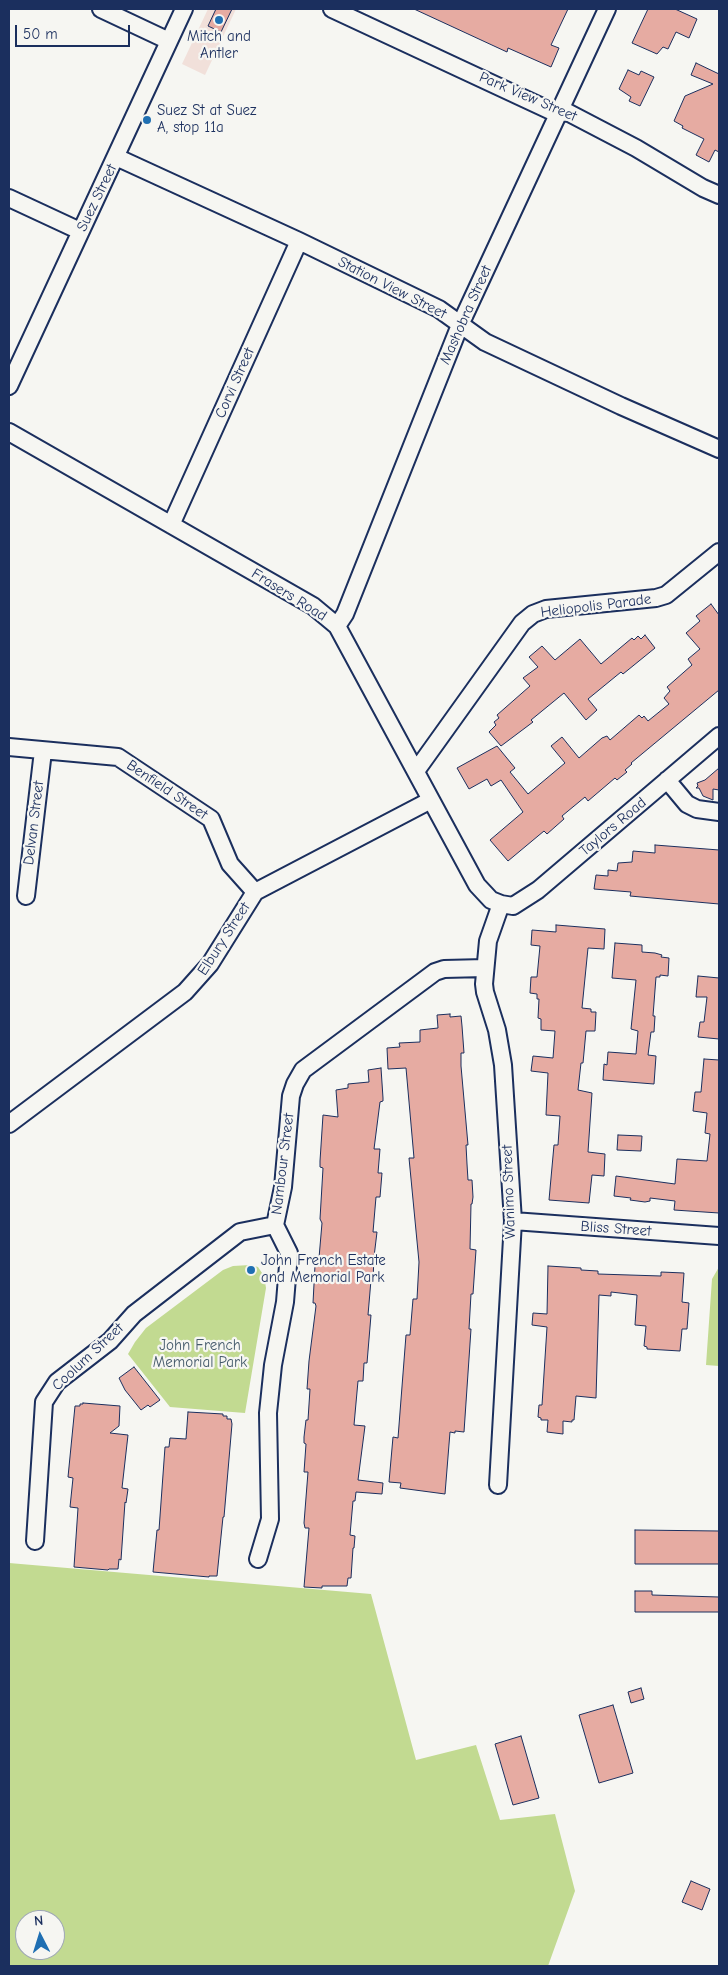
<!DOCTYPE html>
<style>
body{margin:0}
#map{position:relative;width:728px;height:1975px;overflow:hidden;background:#f6f6f2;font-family:"Comic Neue",sans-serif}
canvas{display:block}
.frame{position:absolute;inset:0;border:10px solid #1b2f5e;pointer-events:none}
.north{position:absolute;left:15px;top:1910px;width:50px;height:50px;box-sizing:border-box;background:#f6f6f2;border:1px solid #9ea6b7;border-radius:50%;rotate:355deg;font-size:14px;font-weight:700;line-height:20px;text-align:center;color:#1b2f5e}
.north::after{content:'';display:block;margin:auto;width:18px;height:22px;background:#1f6fb2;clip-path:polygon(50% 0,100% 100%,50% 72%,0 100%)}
.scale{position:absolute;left:15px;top:25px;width:115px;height:22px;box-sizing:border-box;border:2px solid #1b2f5e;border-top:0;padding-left:6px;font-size:15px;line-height:18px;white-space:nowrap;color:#1b2f5e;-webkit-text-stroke:4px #f6f6f2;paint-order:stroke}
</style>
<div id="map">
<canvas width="728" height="1975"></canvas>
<div class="frame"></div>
<div class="north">N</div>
<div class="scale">50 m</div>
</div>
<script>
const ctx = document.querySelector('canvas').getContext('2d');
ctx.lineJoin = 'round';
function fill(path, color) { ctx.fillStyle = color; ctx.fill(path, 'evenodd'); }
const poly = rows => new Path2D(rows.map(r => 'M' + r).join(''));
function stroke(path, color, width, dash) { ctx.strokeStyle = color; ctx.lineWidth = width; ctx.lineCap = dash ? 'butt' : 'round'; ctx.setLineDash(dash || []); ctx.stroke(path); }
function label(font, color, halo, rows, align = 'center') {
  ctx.font = font + ' "Comic Neue",sans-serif'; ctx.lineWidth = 4.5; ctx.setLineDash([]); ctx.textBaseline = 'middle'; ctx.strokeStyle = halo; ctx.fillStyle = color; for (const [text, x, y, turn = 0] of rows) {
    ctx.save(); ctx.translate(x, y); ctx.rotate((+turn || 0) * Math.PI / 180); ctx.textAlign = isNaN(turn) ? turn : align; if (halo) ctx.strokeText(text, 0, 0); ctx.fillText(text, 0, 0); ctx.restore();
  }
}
fill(poly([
 [208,9,236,9,205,75,182,64]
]), '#f1e0da');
fill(poly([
 [250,1265,258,1267,264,1276,266,1288,245,1413,170,1407,128,1354,135,1342,146,1328,223,1270,233,1266],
 [719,1267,719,1366,706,1365,712,1279],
 [9,1563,371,1594,416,1760,476,1745,500,1820,555,1814,575,1891,548,1966,9,1966],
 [25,1920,55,1920,55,1950,25,1950]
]), '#c2da91');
const building = poly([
 [216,9,232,9,221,32,208,26,216,9],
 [414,9,568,9,551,45,559,48,551,67,508,48,507,52,414,9],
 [648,9,675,9,697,19,689,38,676,32,668,49,663,47,657,54,632,43,648,9],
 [696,63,719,74,719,152,715,150,709,162,696,155,704,139,682,128,683,126,674,121,685,96,713,84,691,75,696,63],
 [628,70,639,75,641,71,654,77,640,106,629,101,631,97,619,89,628,70],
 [711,604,719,615,719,690,631,763,632,764,625,770,627,772,617,780,615,778,588,801,585,797,562,816,564,819,547,834,544,831,508,861,490,840,523,812,501,780,491,786,487,779,469,789,457,768,497,746,515,768,510,772,528,794,565,763,551,746,562,737,579,758,602,738,607,736,610,740,639,715,642,718,644,716,648,721,669,704,664,698,670,691,667,687,692,665,688,659,700,649,686,633,700,621,696,616,711,604],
 [645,635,655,648,623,674,621,672,588,699,597,710,586,720,564,693,531,720,533,722,501,746,489,732,496,725,494,722,499,718,497,715,530,686,523,678,538,667,529,657,542,646,555,660,580,639,601,664,632,638,634,640,638,636,641,639,645,635],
 [719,768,719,790,713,789,713,800,703,796,699,788,696,788,698,786,697,783,705,780,719,768],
 [655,845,719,850,719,904,630,896,631,892,594,889,596,875,608,876,608,870,617,871,618,863,632,862,633,851,655,853,655,845],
 [556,925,605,929,604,949,588,948,582,1008,591,1009,591,1012,596,1012,595,1031,586,1031,583,1063,581,1063,578,1090,592,1093,588,1152,605,1154,604,1176,592,1175,589,1203,549,1200,554,1145,558,1145,560,1116,546,1115,548,1073,531,1071,533,1056,553,1058,555,1031,541,1030,541,1019,538,1018,539,999,537,999,537,994,530,993,531,977,537,977,540,946,531,945,532,930,556,932,556,925],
 [615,943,642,945,642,952,655,953,662,955,661,957,669,958,668,976,660,975,660,977,656,977,653,1016,655,1016,654,1032,651,1032,648,1055,656,1056,654,1084,603,1080,604,1064,607,1065,608,1052,636,1054,638,1031,631,1029,636,980,612,978,615,943],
 [698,976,719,978,719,1039,698,1037,700,1022,704,1022,707,997,696,997,698,976],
 [450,1014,450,1017,461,1016,462,1026,464,1053,461,1053,461,1066,468,1145,466,1145,467,1164,468,1180,472,1180,473,1197,472,1204,471,1204,470,1249,476,1250,473,1294,471,1294,469,1329,471,1329,464,1432,455,1431,455,1433,450,1432,445,1494,400,1488,401,1483,389,1482,393,1437,398,1438,406,1335,410,1335,413,1299,417,1299,419,1262,409,1158,414,1158,406,1068,388,1069,387,1048,400,1047,399,1043,420,1042,420,1030,438,1028,437,1015,450,1014],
 [704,1059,719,1060,719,1213,674,1210,675,1201,650,1198,650,1201,645,1202,630,1200,631,1198,614,1196,616,1176,675,1184,677,1159,707,1161,710,1134,705,1133,707,1113,693,1111,695,1092,701,1092,704,1059],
 [381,1068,383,1098,383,1101,380,1102,374,1149,380,1149,378,1173,382,1173,380,1197,376,1197,373,1232,377,1232,374,1257,373,1280,371,1280,368,1315,371,1315,367,1363,364,1363,363,1381,358,1381,354,1425,365,1426,358,1480,383,1483,382,1494,356,1492,355,1501,353,1501,350,1535,355,1536,354,1548,353,1548,351,1578,348,1578,347,1586,322,1586,322,1588,304,1587,309,1528,305,1528,304,1523,308,1472,304,1472,306,1444,304,1443,304,1437,306,1420,308,1420,310,1389,307,1389,309,1361,316,1306,315,1303,313,1303,315,1265,316,1258,319,1258,322,1223,320,1219,323,1168,320,1167,320,1161,323,1115,338,1117,336,1090,348,1088,348,1084,369,1082,368,1070,381,1068],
 [618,1135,642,1136,641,1151,617,1150,618,1135],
 [548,1266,581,1268,581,1270,598,1271,598,1274,661,1276,661,1272,684,1273,682,1302,689,1303,687,1329,682,1329,680,1351,647,1349,647,1347,644,1346,646,1326,635,1325,637,1295,611,1292,611,1296,599,1295,596,1398,576,1396,574,1420,572,1420,572,1422,563,1421,563,1434,547,1432,548,1420,541,1420,541,1418,538,1417,539,1405,542,1405,547,1327,532,1325,533,1313,547,1314,548,1266],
 [134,1367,160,1400,150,1407,148,1405,141,1410,125,1390,119,1378,134,1367],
 [83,1403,120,1406,119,1426,110,1433,128,1435,122,1488,128,1489,126,1503,125,1502,121,1560,119,1559,118,1569,109,1569,108,1570,74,1567,78,1508,70,1507,73,1478,68,1477,75,1406,80,1406,80,1404,83,1404,83,1403],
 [188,1412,223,1414,223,1416,227,1416,227,1419,231,1419,232,1424,224,1517,223,1517,217,1576,209,1576,209,1577,153,1572,157,1530,159,1530,165,1447,169,1447,170,1438,186,1439,188,1412],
 [635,1530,719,1531,719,1564,635,1564,635,1530],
 [635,1591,652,1591,652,1595,719,1597,719,1612,635,1612,635,1591],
 [641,1688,644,1699,631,1703,628,1692,641,1688],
 [613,1705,633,1773,599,1783,579,1715,613,1705],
 [521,1736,539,1798,513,1805,495,1744,521,1736],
 [691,1881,710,1889,702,1910,682,1902,691,1881]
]);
fill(building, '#e6aba2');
stroke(building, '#1b2f5e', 1);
const minor = poly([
 [101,9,169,41],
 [332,9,551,111,569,113,636,148,703,188,719,195],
 [116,157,299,241,439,309,485,342,621,406,719,449],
 [9,198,80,231],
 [9,386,184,9],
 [9,432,313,606,337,626,477,885,491,900,501,904,513,906,538,890,719,736],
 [171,525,299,241],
 [337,626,345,614,460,325,607,9],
 [9,747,118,757,211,819,230,864,255,892],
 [416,771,522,623,533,614,546,609,656,598,666,595,719,552],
 [667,780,687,804,697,809,719,812],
 [26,896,43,751],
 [9,1124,185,992,210,964,255,892,431,800],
 [513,1221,719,1236],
 [498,1485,513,1221,503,1065,497,1030,485,992,484,984,488,941,501,904],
 [35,1541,44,1402,57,1382,110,1341,134,1314,240,1232,275,1225],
 [258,1559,270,1519,268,1413,273,1365,285,1302,289,1253,275,1225,283,1187,291,1096,295,1084,303,1070,435,972,444,969,485,968]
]);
stroke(minor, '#1b2f5e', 20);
stroke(minor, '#f6f6f2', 16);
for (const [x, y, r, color] of [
 [219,20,5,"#1f6fb2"],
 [147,120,5,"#1f6fb2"],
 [251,1270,5,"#1f6fb2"]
]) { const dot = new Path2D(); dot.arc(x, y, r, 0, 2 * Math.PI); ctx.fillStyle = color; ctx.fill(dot); stroke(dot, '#f6f6f2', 2); }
label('15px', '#1b2f5e', '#f6f6f2', [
 ["Mitch and",219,37,"center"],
 ["Antler",219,54,"center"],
 ["Suez St at Suez",157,111],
 ["A, stop 11a",157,128],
 ["John French Estate",261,1261],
 ["and Memorial Park",261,1278]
], 'left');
label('15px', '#1b2f5e', '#f6f6f2', [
 ["Park View Street",528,97,23],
 ["Suez Street",97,198,-64],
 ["Station View Street",392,288,27],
 ["Mashobra Street",466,315,-66],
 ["Corvi Street",235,383,-66],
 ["Frasers Road",289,595,32],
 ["Heliopolis Parade",596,606,-7],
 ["Benfield Street",167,790,34],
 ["Delvan Street",34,823,-83],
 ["Taylors Road",613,827,-40],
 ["Elbury Street",224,939,-57],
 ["Nambour Street",283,1164,-83],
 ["Wanimo Street",509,1192,-92],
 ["Bliss Street",616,1229,4],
 ["Coolum Street",88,1357,-43]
]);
label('15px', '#455a6b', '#f6f6f2', [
 ["John French",200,1346],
 ["Memorial Park",200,1363]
]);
</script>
